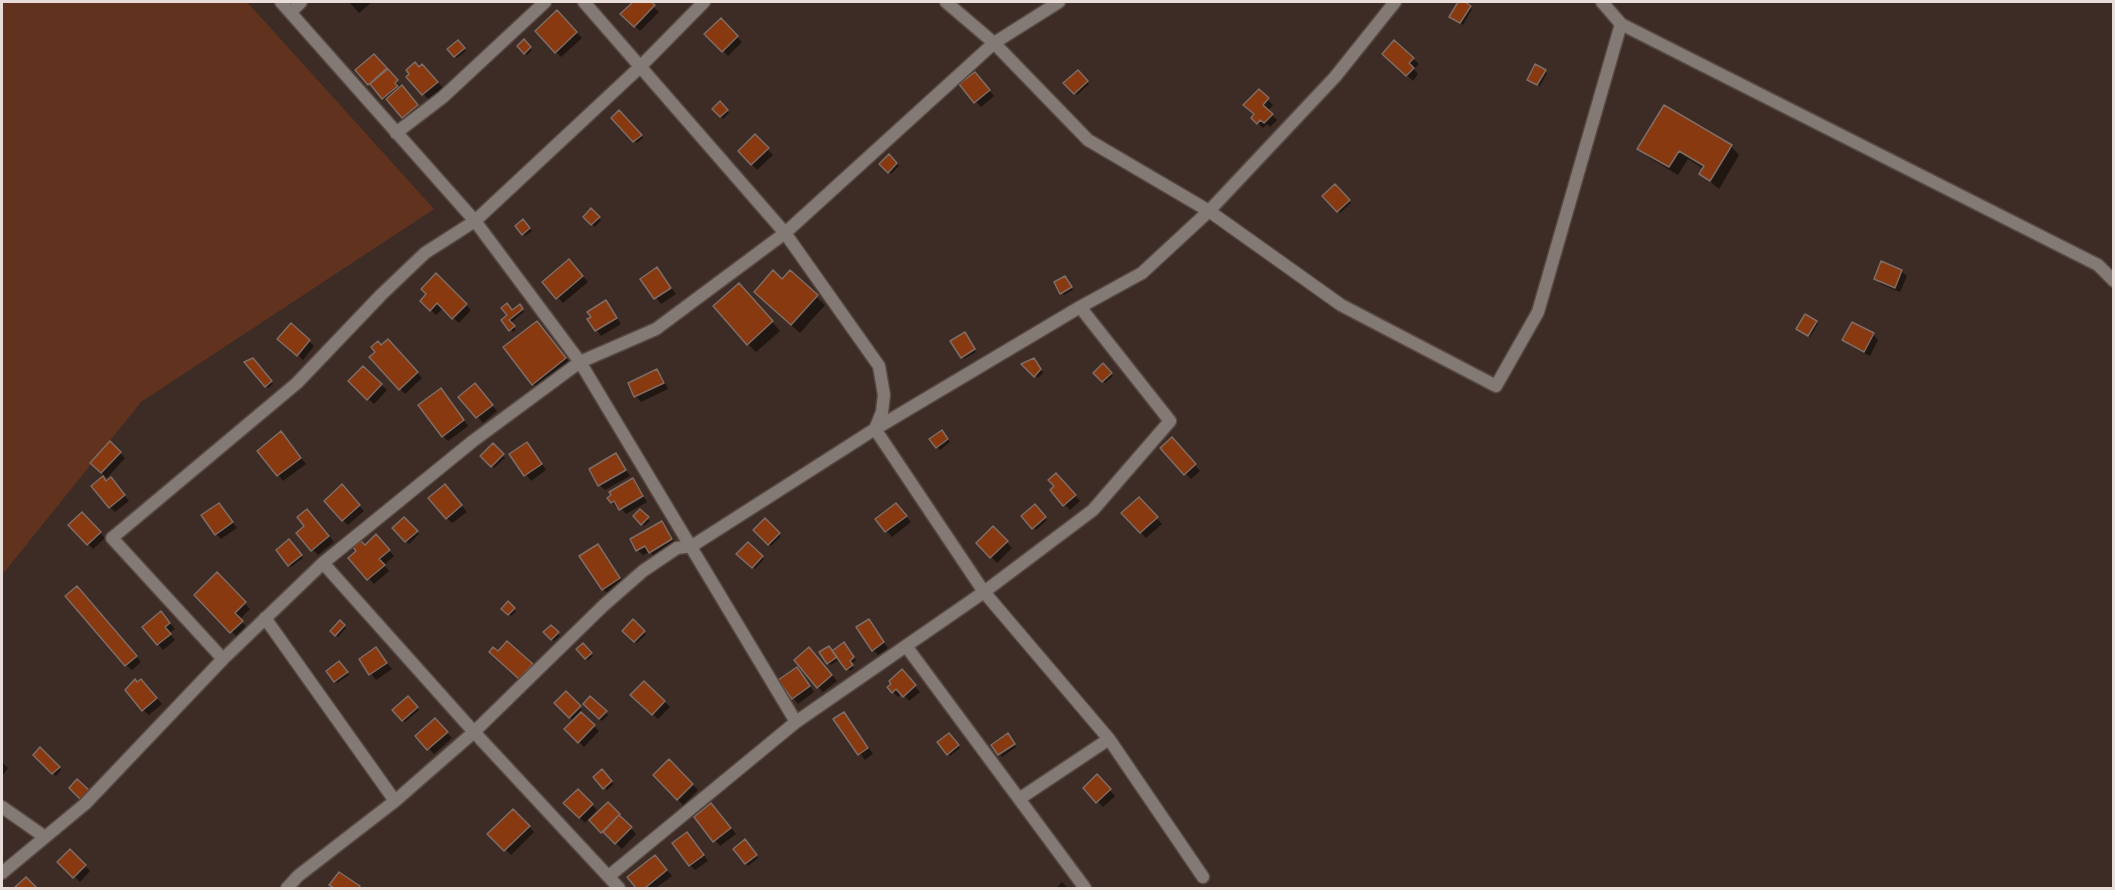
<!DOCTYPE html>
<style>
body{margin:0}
#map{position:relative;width:2115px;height:890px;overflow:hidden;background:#3c2c25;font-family:"Titillium Web",sans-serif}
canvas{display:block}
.frame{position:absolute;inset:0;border:3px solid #e8ddd8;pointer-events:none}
</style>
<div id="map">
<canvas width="2115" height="890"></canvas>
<div class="frame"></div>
</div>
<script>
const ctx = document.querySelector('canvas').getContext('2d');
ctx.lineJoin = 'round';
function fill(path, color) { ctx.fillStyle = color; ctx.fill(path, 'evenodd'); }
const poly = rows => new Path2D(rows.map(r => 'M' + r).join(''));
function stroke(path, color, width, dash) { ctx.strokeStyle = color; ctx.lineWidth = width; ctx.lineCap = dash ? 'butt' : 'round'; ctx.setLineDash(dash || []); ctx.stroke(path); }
fill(poly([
 [2,2,247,2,434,209,141,402,2,575]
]), '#61331f');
fill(poly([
 [349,2,372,2,359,13],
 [635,2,648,2,659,12,640,31,623,14],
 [1459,2,1472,9,1463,25,1450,16],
 [557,12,582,38,561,57,537,31],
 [721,20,742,42,728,56,707,34],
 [458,42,466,51,457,58,449,49],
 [524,42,532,50,527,55,519,46],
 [1395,42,1419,64,1414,69,1418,74,1413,81,1384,54],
 [374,56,422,111,409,122,391,102,389,103,357,71],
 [422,66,443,88,429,100,408,77],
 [1545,71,1547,73,1540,86,1531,82],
 [1078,72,1089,84,1077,95,1065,83],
 [980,79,994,96,981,107,961,85],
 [1259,91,1273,105,1268,111,1277,120,1270,127,1267,124,1263,128,1253,118,1256,115],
 [720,103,729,113,723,119,714,109],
 [619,112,643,138,637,143,613,118],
 [755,136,773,155,757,170,740,151],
 [1731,146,1739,155,1719,189,1701,174,1704,169,1688,159,1678,175,1648,157,1639,148],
 [889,156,899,166,891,174,881,164],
 [1334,186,1351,203,1340,213,1324,196],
 [591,210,601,220,595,227,585,217],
 [523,222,532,231,525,236,517,227],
 [574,266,588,282,563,303,544,282],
 [657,269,676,294,661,304,642,279],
 [1901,271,1907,276,1900,292,1881,284,1876,279],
 [790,272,825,305,800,333,764,300],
 [436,275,471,310,459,323,443,308,436,315,422,301,428,294],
 [1067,280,1073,290,1064,295,1062,293],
 [748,294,780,331,756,352,748,344],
 [606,302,621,324,601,336,590,320],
 [520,306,524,312,510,323,516,329,513,332,503,320],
 [1816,322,1818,324,1810,337,1800,331],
 [537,323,574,367,542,392,533,384],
 [1873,334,1878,340,1870,356,1849,345,1844,340],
 [967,336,976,352,964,359,962,357],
 [309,341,314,346,303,360,285,344],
 [388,341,422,378,405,394,371,358],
 [253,360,273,384,268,388,246,363],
 [1036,362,1043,373,1038,378,1024,365],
 [1103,365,1113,376,1105,383,1095,373],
 [363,368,387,390,374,404,350,381],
 [657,371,662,377,668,389,641,402,636,396,630,384],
 [480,391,497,411,483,423,461,397],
 [446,396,468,426,448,441,443,436],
 [944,434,950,442,940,450,931,439],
 [286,439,306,464,283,481,259,451],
 [110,443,125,458,107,478,92,463],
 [1177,444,1200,471,1191,479,1162,448],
 [493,445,505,458,494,468,483,456],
 [532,450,546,470,531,481,511,455],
 [616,455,630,476,605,490,599,485],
 [632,480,647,502,626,514,619,506,617,508,612,502,613,496],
 [1062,480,1080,501,1070,510,1052,491],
 [107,483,116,485,129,501,115,512,110,507],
 [347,492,364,511,348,525,343,520],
 [451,492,467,512,452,523,447,518],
 [1139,499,1162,524,1146,538,1123,513],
 [219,504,237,528,221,539,216,534],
 [1035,506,1047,520,1036,530,1023,516],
 [901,510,911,522,892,537,877,520],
 [640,511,650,521,644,526,635,516],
 [82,514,105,538,93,549,70,525],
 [312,516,334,542,318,555,298,533,306,526],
 [404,519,419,534,409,544,394,528],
 [765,520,781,536,771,546,755,530],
 [662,523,677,545,655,557,650,552,643,555,637,550],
 [993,529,1012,548,997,563,978,543],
 [382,542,394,556,384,565,389,571,374,584,350,558,365,547],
 [291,543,303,558,291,567,289,565],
 [748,544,764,559,755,569,738,554],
 [598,546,624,584,608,594,603,589],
 [217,575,250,609,239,620,247,627,237,637,196,595],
 [82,593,141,662,132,670,126,665],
 [508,604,516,611,511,616,503,609],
 [166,619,175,629,169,633,175,640,163,650,158,644],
 [868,621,888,648,878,655,873,650],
 [633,622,646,634,637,643,624,631],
 [340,623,346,628,338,637,332,631],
 [551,627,560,636,554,641,545,632],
 [583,645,593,656,588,660,578,649],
 [846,647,856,660,851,664,854,668,850,671,840,659,831,665,828,663,833,652],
 [376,649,392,669,376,680,361,660],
 [814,654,837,681,823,692,818,687],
 [341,665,349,675,337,683,335,681],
 [802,674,814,692,798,704,793,698],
 [907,677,920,692,909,701,902,693,898,697,889,688],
 [644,683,670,707,658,719,633,695],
 [146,686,162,704,149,715,143,710],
 [566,693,582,710,579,712,599,731,584,747,566,729,574,721,556,703],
 [408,698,419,710,405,722,394,710],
 [590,698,608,715,602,721,585,704],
 [849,719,873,754,865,760,835,720],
 [435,720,452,738,434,754,417,736],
 [949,735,960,748,950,756,948,754],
 [1010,738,1016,747,1002,757,994,745],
 [40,749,61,770,56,776,35,755],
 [669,761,698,790,683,805,655,775],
 [2,762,8,768,2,776],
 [602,772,614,784,607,790,596,777],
 [1097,776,1115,796,1103,807,1085,788],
 [578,791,597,810,591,817,593,819,608,804,636,834,622,849,589,818,585,823,566,803],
 [717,810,736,834,720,846,696,817],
 [513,811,534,832,511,855,490,834],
 [693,840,708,861,695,870,690,865],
 [747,844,758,858,748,866,735,849],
 [70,851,90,871,80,882,59,862],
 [660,862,672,876,656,888,638,888,629,878],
 [1062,882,1068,888,1056,888]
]), '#0007');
const building = poly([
 [633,2,651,2,655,5,634,27,620,14,633,2],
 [1458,2,1465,2,1471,6,1460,23,1449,17,1458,2],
 [557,10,577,32,555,53,535,31,557,10],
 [721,18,738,36,722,52,704,34,721,18],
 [524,39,531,47,524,54,517,46,524,39],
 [458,40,465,48,454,57,447,49,458,40],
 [1394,40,1414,58,1409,63,1414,68,1406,76,1382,54,1394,40],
 [374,54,387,68,368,85,355,70,374,54],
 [415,62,419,67,422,64,438,82,422,95,406,77,409,74,406,70,415,62],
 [1535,64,1546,70,1537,85,1527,80,1535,64],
 [388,69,398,80,395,83,398,86,382,99,370,84,388,69],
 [1078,70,1088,81,1074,94,1063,83,1078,70],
 [975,72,990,90,974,103,959,84,975,72],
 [402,85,418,105,402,118,386,99,402,85],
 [1259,89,1269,98,1263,105,1273,114,1264,123,1260,120,1257,124,1251,118,1254,114,1243,105,1259,89],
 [720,101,728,110,720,117,712,109,720,101],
 [1664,105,1732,145,1710,181,1699,174,1704,166,1679,151,1669,167,1637,149,1664,105],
 [619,110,642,135,633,142,611,118,619,110],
 [755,134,769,148,751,165,738,151,755,134],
 [889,154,897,163,888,173,879,164,889,154],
 [1335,184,1350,200,1337,212,1322,196,1335,184],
 [591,208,600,217,591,225,583,217,591,208],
 [523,219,530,228,522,235,515,226,523,219],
 [569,259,583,276,556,299,542,282,569,259],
 [1881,261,1902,270,1895,288,1874,279,1881,261],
 [657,267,671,288,654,299,640,279,657,267],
 [773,270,782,279,790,270,818,295,791,325,754,292,773,270],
 [436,273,467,304,452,319,437,303,430,311,420,301,426,294,421,289,436,273],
 [1065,276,1072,287,1060,294,1054,282,1065,276],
 [739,283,773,321,747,345,713,306,739,283],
 [606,300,617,318,595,331,587,319,591,317,587,312,606,300],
 [507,303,512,310,520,304,523,309,509,320,515,326,509,331,501,320,507,315,501,308,507,303],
 [1805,314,1817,321,1808,336,1796,329,1805,314],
 [537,321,566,358,532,385,503,347,537,321],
 [1852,322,1874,333,1864,352,1842,340,1852,322],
 [291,323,310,340,297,356,277,339,291,323],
 [965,332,975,349,961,358,950,341,965,332],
 [388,339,418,372,399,390,369,357,375,352,371,347,378,341,381,345,388,339],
 [253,358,272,381,265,387,244,362,253,358],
 [1034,358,1041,369,1034,377,1021,364,1034,358],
 [1103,363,1112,373,1102,382,1093,373,1103,363],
 [363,366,382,384,367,400,348,381,363,366],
 [657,369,664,383,634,397,628,383,657,369],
 [475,383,493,405,476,418,458,397,475,383],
 [441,388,464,420,442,437,418,405,441,388],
 [942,430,948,439,936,448,929,439,942,430],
 [281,431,301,458,277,476,257,451,281,431],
 [1172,437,1196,464,1184,475,1160,448,1172,437],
 [110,441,121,452,101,473,90,463,110,441],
 [527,442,542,464,524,476,509,454,527,442],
 [493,443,504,454,491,467,480,456,493,443],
 [616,453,626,470,598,486,589,469,616,453],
 [1056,473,1076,495,1063,506,1050,490,1054,486,1048,480,1056,473],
 [103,476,106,481,111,477,125,495,109,508,91,486,103,476],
 [633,478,643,496,619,510,614,501,611,503,607,498,611,495,609,492,633,478],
 [342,484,360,505,342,521,324,501,342,484],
 [445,484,462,505,446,519,428,498,445,484],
 [1139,497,1158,517,1140,533,1121,513,1139,497],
 [219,503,233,522,215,535,201,515,219,503],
 [896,503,907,516,885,532,875,519,896,503],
 [1035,504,1046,517,1032,529,1021,516,1035,504],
 [307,509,329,536,311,551,296,533,304,526,297,517,307,509],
 [640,509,649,517,641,525,633,516,640,509],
 [82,512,101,532,87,545,68,525,82,512],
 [404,517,418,531,405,542,392,528,404,517],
 [765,518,780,533,768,545,753,530,765,518],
 [662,521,672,539,649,553,645,546,636,551,630,539,662,521],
 [993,526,1008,541,990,558,976,543,993,526],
 [376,534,390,550,379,559,385,565,367,580,348,558,356,551,353,547,361,541,365,545,376,534],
 [289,539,302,555,288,566,276,550,289,539],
 [748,542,763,556,752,568,736,554,748,542],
 [598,544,620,578,602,590,579,556,598,544],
 [217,572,246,602,235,613,243,621,230,633,194,595,217,572],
 [77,586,137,656,125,666,65,596,77,586],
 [508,601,515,608,508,615,501,609,508,601],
 [161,611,170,623,165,627,171,634,157,645,142,627,161,611],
 [633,619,645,631,634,642,622,631,633,619],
 [869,619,884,642,872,651,856,627,869,619],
 [340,620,345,625,335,636,330,631,340,620],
 [551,625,559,632,551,640,543,632,551,625],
 [507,641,533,664,519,679,489,652,493,647,498,651,507,641],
 [844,642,854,657,850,661,853,665,846,670,832,651,844,642],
 [583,643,592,653,585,659,576,649,583,643],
 [829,646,837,657,827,664,819,652,829,646],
 [376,647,387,663,369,675,359,659,376,647],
 [809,647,832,675,817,688,794,660,809,647],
 [339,661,348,672,334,682,326,671,339,661],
 [797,667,810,686,792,699,778,680,797,667],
 [902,669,916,685,903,697,896,689,892,693,887,687,891,684,889,681,902,669],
 [135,679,137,682,141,679,157,698,142,711,125,690,135,679],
 [644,681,665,701,652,715,630,695,644,681],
 [566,691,581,706,569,718,554,703,566,691],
 [408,696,418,707,402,721,392,710,408,696],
 [590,696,607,711,599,719,583,704,590,696],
 [581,712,595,725,578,743,564,729,581,712],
 [844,712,868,748,858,755,833,719,844,712],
 [435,718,448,732,427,750,415,736,435,718],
 [949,733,959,745,947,755,937,742,949,733],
 [1008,733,1015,744,998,755,991,745,1008,733],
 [40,747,60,767,52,774,33,755,40,747],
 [669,759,693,784,677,800,653,775,669,759],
 [602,769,612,781,603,789,593,777,602,769],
 [1097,774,1111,789,1096,803,1083,788,1097,774],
 [77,779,90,791,81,800,69,788,77,779],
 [578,789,593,804,579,818,563,803,578,789],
 [608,802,620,814,601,833,589,820,608,802],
 [711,803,731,828,713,842,694,817,711,803],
 [513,809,530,826,504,851,487,834,513,809],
 [619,815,632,827,615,844,603,832,619,815],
 [687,832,704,855,689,866,672,843,687,832],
 [745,839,757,855,745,864,733,849,745,839],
 [70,849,86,865,73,878,57,862,70,849],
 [655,855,667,870,645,888,636,888,627,877,655,855],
 [339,872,360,886,358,888,334,888,329,885,339,872],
 [26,877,37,888,14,888,26,877]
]);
fill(building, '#883910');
stroke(building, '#7f6c64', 1.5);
const street = poly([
 [281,2,475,221,580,362,796,722],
 [584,2,785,233,879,366,884,395,882,412,875,429,984,592,1109,739,1203,877],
 [946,2,994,43,1088,140,1209,211,1341,305,1496,386,1538,312,1621,24],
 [1602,2,1621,24,2098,265,2114,281],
 [291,12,301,2],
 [396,133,443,97,545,2],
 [323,563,474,732,619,888],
 [265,618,395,801],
 [906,646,1085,888],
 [223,659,112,538,297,383,381,295,425,253,475,221,640,67,704,2],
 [1019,799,1109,739],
 [2,807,45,837],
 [2,873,85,804,223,659,323,563,473,441,580,362,656,329,785,233,994,43,1059,2],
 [609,876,796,722,984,592,1093,510,1170,421,1080,307],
 [287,888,298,876,395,801,474,732,603,606,643,571,677,548,692,546,875,429,1080,307,1142,273,1209,211,1335,77,1395,2]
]);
stroke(street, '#584842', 15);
stroke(street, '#837a76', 12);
</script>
